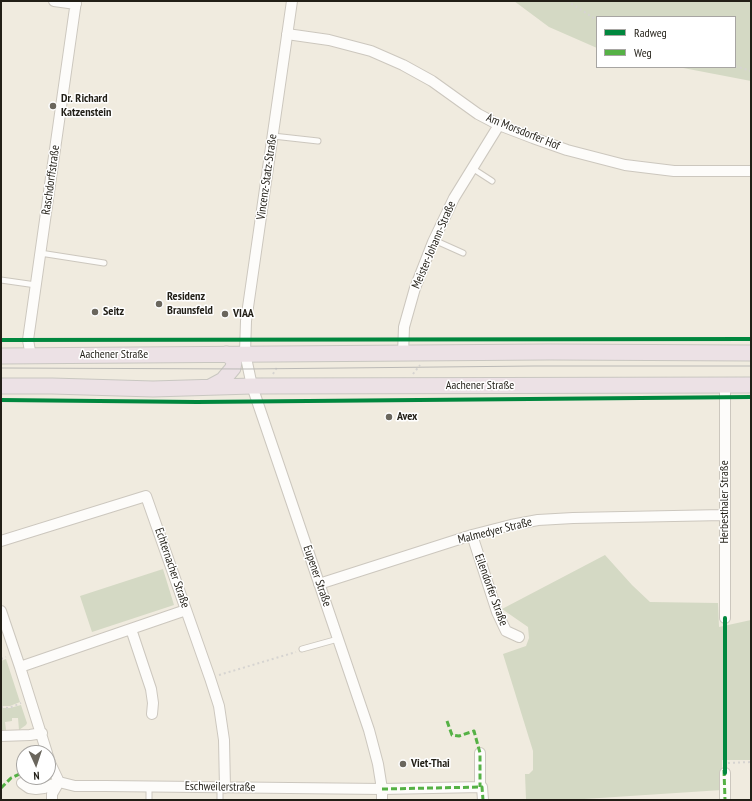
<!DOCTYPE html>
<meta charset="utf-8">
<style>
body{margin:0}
#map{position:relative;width:752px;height:801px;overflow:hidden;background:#f0ebdf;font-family:"PT Sans Narrow",sans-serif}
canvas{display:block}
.frame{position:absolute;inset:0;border:2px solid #221f17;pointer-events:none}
.legend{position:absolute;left:596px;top:16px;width:140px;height:52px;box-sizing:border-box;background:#fff;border:1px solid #a7a5a2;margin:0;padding:5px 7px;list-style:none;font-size:12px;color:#221f17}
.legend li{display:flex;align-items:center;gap:8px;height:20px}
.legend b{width:20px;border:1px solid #a7a5a2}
.north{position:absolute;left:16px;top:745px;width:40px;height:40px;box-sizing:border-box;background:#fff;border:1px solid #a7a5a2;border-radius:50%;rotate:177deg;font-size:11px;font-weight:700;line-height:16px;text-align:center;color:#221f17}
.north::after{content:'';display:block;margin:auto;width:14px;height:18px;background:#6a665d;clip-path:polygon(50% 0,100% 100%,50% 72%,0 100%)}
</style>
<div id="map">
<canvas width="752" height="801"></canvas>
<div class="frame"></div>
<ul class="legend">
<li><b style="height:5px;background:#00873e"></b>Radweg</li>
<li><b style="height:5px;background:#55b145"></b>Weg</li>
</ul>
<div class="north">N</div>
</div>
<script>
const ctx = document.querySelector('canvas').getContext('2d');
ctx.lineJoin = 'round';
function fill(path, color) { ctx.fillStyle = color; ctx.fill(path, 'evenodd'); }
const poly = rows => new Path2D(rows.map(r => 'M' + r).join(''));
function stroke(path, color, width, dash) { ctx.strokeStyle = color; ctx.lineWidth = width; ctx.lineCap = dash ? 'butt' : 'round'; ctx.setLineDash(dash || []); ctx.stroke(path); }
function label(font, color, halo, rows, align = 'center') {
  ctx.font = font + ' "PT Sans Narrow",sans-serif'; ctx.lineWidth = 3; ctx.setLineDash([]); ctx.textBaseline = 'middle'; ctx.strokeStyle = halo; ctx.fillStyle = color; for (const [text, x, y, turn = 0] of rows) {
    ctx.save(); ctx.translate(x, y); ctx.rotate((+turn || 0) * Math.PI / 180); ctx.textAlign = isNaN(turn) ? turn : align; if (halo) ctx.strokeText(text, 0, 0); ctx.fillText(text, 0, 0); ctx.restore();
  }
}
fill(poly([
 [514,1,751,1,751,81,678,67,735,67,735,17,597,17,597,48,549,27],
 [605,555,632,585,650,602,718,603,719,627,751,620,751,760,722,760,722,790,569,800,526,799,525,774,529,774,533,770,533,751,503,654,526,646,529,638,528,627,502,609],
 [163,569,174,605,92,632,80,596],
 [6,659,20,702,10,706,1,706,1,661],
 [21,705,27,723,26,725,19,730,18,718,12,718,12,721,5,722,6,730,1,730,1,708,10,708]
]), '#d4d9c4');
const lane = poly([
 [273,136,318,141],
 [472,168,492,181],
 [434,240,463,253],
 [40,253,104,263],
 [1,280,36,285],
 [302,649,338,639],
 [149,800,149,787],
 [220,800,220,787]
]);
const street = poly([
 [54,1,76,4],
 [292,1,246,321,245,353,252,386,369,730,378,764,382,789,382,800],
 [287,34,329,40,371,51,403,65,432,81,478,114,499,125,533,138,567,150,625,165,674,171,751,171],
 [403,354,404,327,415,288,433,242,454,198,499,125],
 [35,356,30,351,28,340,76,1],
 [725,385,725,618],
 [472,535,497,612,506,631,519,637],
 [1,541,146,496,210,678,219,706,224,740,225,788],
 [319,584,472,535,511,525,538,520,573,518,724,515],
 [1,611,20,667,47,753],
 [131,629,151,689,153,703,152,714],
 [20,667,186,610],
 [1,736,30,735,42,733],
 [48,756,50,763,59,782],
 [725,773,725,800],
 [22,783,29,788,36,789,44,788,59,782,75,786,105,786,382,789,482,787,483,800],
 [480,787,480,753],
 [52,800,52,794,59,782]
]);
const primary = poly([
 [1,356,549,352,751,353],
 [1,386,52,386,153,389,252,386,751,385],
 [210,387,223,380,233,368,234,362,232,358,226,354]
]);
stroke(lane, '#ccc7be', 7);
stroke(street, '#ccc7be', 12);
stroke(primary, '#c9c7c1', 17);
stroke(poly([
 [567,1,597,20],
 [735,66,751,71],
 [273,374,278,366],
 [413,374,420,365],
 [1,659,6,657],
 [219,675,296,652],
 [1,707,9,708,21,703],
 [728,763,751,762]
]), '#d6d4d1', 2, [2, 3]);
stroke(lane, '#fdfcfa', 5);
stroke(street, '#fdfcfa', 10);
stroke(primary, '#ece1e5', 15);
stroke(poly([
 [1,368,248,369,534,366,751,366]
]), '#bab9b6', 1);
stroke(poly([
 [447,721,452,735,459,736,474,731,480,753,480,787],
 [724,770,725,800],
 [1,788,11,778,24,772],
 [382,789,482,787,483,800]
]), '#55b145', 3, [6, 3]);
stroke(poly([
 [1,340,751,339],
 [1,400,197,402,751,397],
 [725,773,725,618]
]), '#00873e', 4);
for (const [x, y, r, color] of [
 [53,106,4,"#6a665d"],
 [159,304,4,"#6a665d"],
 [95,312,4,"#6a665d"],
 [225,314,4,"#6a665d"],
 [389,417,4,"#6a665d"],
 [403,764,4,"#6a665d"]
]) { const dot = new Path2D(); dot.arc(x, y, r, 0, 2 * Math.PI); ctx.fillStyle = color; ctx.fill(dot); stroke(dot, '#fff', 1.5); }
label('bold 12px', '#221f17', '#fff', [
 ["Dr. Richard",61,99],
 ["Katzenstein",61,113],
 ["Residenz",167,297],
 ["Braunsfeld",167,311],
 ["Seitz",103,312],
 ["VIAA",233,314],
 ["Avex",397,417],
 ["Viet-Thai",411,764]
], 'left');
label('12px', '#221f17', '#fff', [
 ["Am Morsdorfer Hof",523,132,22],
 ["Vincenz-Statz-Straße",267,177,-82],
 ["Raschdorffstraße",51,180,-82],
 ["Meister-Johann-Straße",434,245,-67],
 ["Aachener Straße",114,355],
 ["Aachener Straße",480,386],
 ["Herbesthaler Straße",725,502,-90],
 ["Malmedyer Straße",495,531,-14],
 ["Echternacher Straße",172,568,71],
 ["Eupener Straße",317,576,71],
 ["Eilendorfer Straße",491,590,70],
 ["Eschweilerstraße",220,787,1]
]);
</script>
